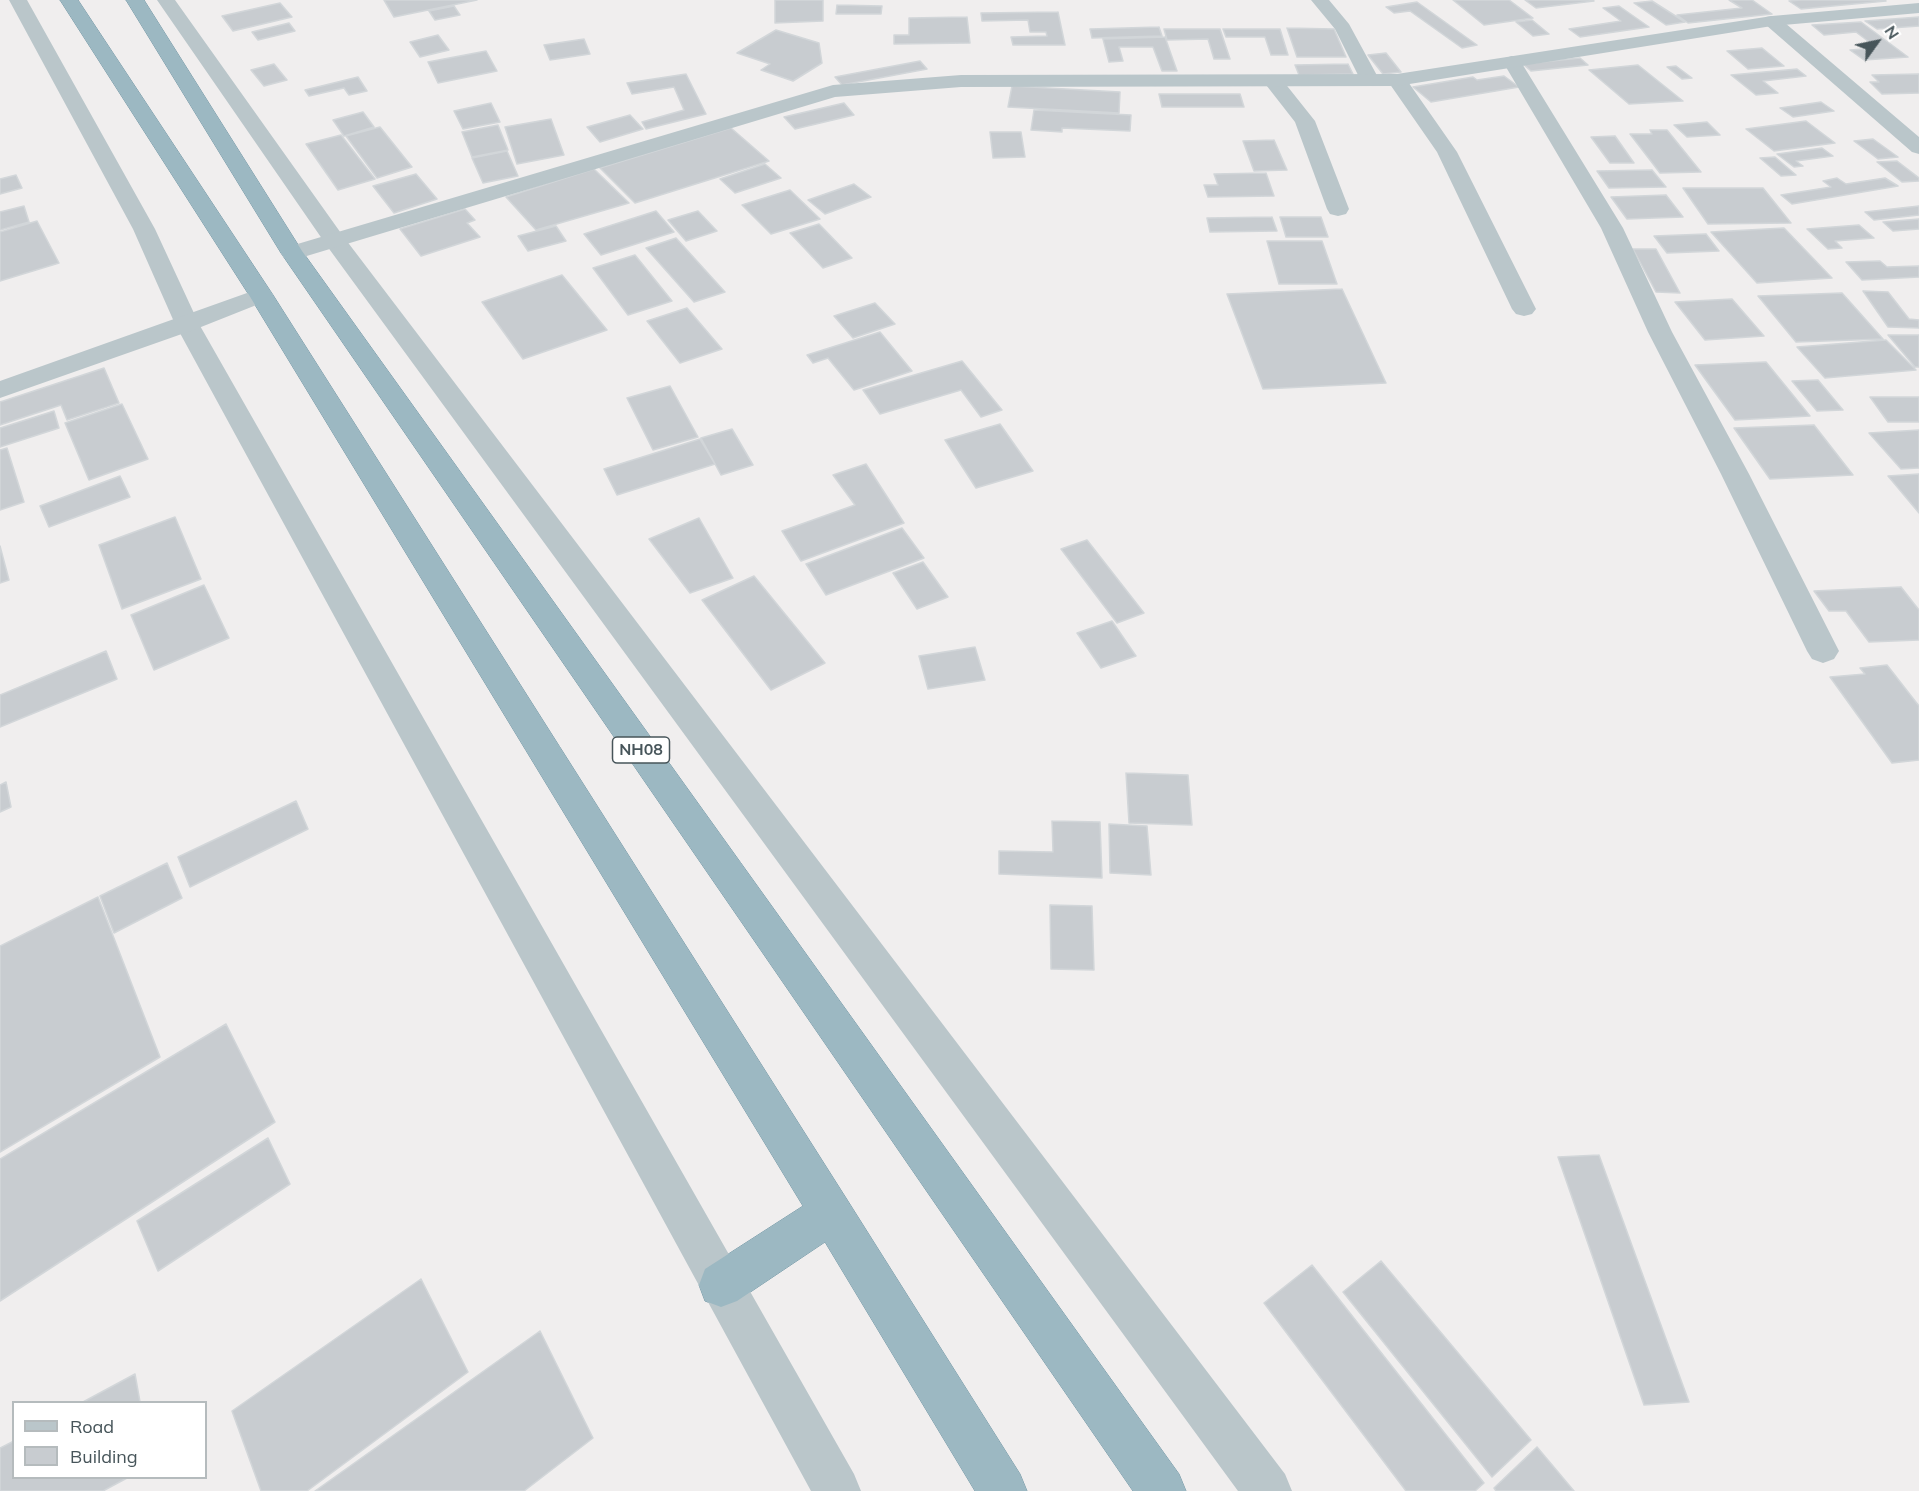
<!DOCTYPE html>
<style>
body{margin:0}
#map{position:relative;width:1919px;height:1491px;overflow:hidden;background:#f0eeee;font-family:Mulish,sans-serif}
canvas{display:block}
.legend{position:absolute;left:12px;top:1401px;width:195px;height:78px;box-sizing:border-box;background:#fff;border:2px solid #b5bbbd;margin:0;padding:8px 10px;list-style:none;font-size:18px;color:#47555a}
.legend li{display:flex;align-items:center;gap:12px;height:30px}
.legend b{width:30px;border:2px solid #b5bbbd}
.north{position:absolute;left:1847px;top:12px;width:60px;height:60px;-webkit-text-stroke:4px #fff;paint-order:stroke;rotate:57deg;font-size:16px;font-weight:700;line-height:24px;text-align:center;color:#47555a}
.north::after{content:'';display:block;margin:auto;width:21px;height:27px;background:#47555a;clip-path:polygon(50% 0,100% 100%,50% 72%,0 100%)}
</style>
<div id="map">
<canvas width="1919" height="1491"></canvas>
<ul class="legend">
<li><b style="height:8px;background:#bac6ca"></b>Road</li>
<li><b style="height:16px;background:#c8ccd0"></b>Building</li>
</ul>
<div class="north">N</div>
</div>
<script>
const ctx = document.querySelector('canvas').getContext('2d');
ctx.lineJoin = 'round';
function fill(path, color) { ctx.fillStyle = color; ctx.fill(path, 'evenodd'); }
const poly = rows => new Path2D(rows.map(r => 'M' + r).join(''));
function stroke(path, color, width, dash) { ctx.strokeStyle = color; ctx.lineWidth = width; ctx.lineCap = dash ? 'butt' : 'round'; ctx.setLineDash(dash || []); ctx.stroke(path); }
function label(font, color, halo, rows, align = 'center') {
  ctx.font = font + ' Mulish,sans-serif'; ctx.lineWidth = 6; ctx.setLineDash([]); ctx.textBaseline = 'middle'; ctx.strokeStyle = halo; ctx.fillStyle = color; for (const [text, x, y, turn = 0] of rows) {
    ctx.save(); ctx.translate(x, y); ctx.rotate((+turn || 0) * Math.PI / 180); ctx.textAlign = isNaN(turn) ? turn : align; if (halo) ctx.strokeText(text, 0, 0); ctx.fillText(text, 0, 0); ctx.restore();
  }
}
const building = poly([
 [384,0,477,0,394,17,384,0],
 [775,0,823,0,823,21,775,23,775,0],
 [1453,0,1509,0,1533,18,1484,25,1453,0],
 [1525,0,1593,0,1594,1,1536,8,1525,0],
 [1729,0,1752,0,1772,14,1688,23,1677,15,1742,8,1729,0],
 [1801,0,1885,0,1886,1,1801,9,1789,1,1801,0],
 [1652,1,1685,22,1666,25,1634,3,1652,1],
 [1417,2,1477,45,1462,48,1410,11,1394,13,1386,7,1417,2],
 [280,3,292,17,233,31,222,16,280,3],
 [837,5,882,6,881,14,836,14,837,5],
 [454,6,460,15,435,20,429,11,454,6],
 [1619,6,1649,27,1580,37,1569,29,1621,21,1603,8,1619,6],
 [1058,12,1065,45,1013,45,1011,37,1047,36,1046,32,1030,32,1028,20,982,21,981,13,1058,12],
 [967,17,970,43,894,44,894,35,909,35,909,18,967,17],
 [1919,17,1919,26,1877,29,1865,21,1919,17],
 [1532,20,1549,34,1533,36,1516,22,1532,20],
 [1861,22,1908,57,1864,60,1850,50,1877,48,1856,32,1824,35,1812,25,1861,22],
 [289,23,295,31,258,40,252,32,289,23],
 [1159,27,1162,36,1092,38,1090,29,1159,27],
 [1287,28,1334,29,1346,57,1297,57,1287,28],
 [1164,29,1220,29,1230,59,1214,59,1208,39,1167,40,1164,29],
 [1223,29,1280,29,1288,55,1271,55,1265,37,1226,37,1223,29],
 [776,30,819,43,822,63,793,81,761,70,770,64,737,53,776,30],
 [438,35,449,50,420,57,410,42,438,35],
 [1165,37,1177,71,1162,71,1153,47,1119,47,1123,61,1109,62,1103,39,1165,37],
 [584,39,590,54,550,60,544,45,584,39],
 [1762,48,1784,66,1748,69,1727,51,1762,48],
 [486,51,497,71,438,83,428,62,486,51],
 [1386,53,1401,72,1383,74,1368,55,1386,53],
 [1580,58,1588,65,1531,71,1523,64,1580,58],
 [920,61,927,69,842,85,835,77,920,61],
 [274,64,287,80,264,86,251,70,274,64],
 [1348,64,1353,74,1299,75,1295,65,1348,64],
 [1638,65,1683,101,1629,104,1589,70,1638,65],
 [1676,66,1692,78,1682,79,1667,67,1676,66],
 [1797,69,1806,76,1763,81,1778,93,1756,95,1731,75,1797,69],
 [686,74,706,114,646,129,642,122,684,110,674,87,632,94,627,83,686,74],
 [1919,74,1919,93,1882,94,1870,82,1879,82,1872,75,1919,74],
 [1504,76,1519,87,1431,102,1413,87,1473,77,1477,80,1504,76],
 [358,77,367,91,349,95,344,88,309,96,305,90,358,77],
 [1012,86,1120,92,1119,113,1008,107,1012,86],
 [1159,94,1240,94,1244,107,1162,107,1159,94],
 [1821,102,1834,111,1793,117,1780,108,1821,102],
 [491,103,500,122,463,129,454,111,491,103],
 [844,103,854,115,795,129,784,117,844,103],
 [1034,110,1131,115,1130,131,1062,128,1062,132,1031,130,1034,110],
 [363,112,374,127,344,136,333,120,363,112],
 [630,115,643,129,600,142,587,127,630,115],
 [551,119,564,155,517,164,505,127,551,119],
 [1806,121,1835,143,1774,151,1746,129,1806,121],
 [1707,122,1720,135,1687,137,1674,125,1707,122],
 [498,125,508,150,472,157,462,132,498,125],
 [380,127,412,167,377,178,346,136,380,127],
 [731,128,769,161,635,203,600,168,731,128],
 [1650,130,1667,130,1701,172,1660,173,1630,134,1652,134,1650,130],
 [990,132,1021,132,1025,157,993,158,990,132],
 [341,135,375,179,338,190,306,144,341,135],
 [1615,136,1634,163,1610,163,1591,137,1615,136],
 [1873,139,1898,157,1878,159,1854,141,1873,139],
 [1274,140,1287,170,1254,171,1243,141,1274,140],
 [1822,148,1833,156,1796,161,1803,166,1794,167,1777,154,1822,148],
 [507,151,518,176,483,183,472,158,507,151],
 [1775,157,1796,175,1781,176,1760,158,1775,157],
 [1897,161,1919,178,1919,181,1902,182,1877,162,1897,161],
 [765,164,781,178,735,193,720,179,765,164],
 [594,169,629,203,536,230,506,197,594,169],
 [1652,170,1666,187,1609,188,1597,171,1652,170],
 [1266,173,1274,196,1208,197,1204,185,1218,185,1214,174,1266,173],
 [416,174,437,199,394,213,373,186,416,174],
 [16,175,22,188,0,194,0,179,16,175],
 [1837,178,1846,184,1885,178,1898,186,1792,204,1781,195,1831,187,1823,181,1837,178],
 [854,184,871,197,825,214,808,200,854,184],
 [1683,188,1763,188,1791,223,1708,224,1683,188],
 [790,190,820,219,771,234,742,205,790,190],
 [1666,195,1683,217,1627,219,1611,197,1666,195],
 [24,206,29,222,0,230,0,212,24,206],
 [1919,206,1919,215,1874,220,1865,212,1919,206],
 [465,209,475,220,467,223,480,237,421,256,400,229,465,209],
 [656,211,674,232,601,255,584,234,656,211],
 [698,211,717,231,686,241,668,220,698,211],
 [1272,217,1277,231,1210,232,1207,218,1272,217],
 [1280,217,1321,217,1328,237,1286,237,1280,217],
 [1919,219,1919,229,1893,231,1883,222,1919,219],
 [37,221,59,263,0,281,0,232,37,221],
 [819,224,852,258,823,268,790,233,819,224],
 [1859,225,1874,238,1835,241,1842,248,1828,249,1807,229,1859,225],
 [556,226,566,241,528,251,518,236,556,226],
 [1784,228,1832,278,1757,283,1711,232,1784,228],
 [1706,234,1719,251,1667,253,1654,236,1706,234],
 [676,238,725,292,694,302,646,248,676,238],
 [1267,241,1322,241,1337,284,1279,284,1267,241],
 [1633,249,1656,249,1680,293,1656,292,1633,249],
 [635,255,672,301,628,315,593,268,635,255],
 [1880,261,1887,267,1919,266,1919,277,1862,280,1846,262,1880,261],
 [562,275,607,330,523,359,482,302,562,275],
 [1342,289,1386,383,1263,389,1227,294,1342,289],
 [1863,291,1888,292,1909,319,1919,320,1919,328,1888,327,1863,291],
 [1842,293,1883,339,1796,342,1758,296,1842,293],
 [1732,299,1764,336,1705,340,1675,302,1732,299],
 [875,303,895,324,853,338,834,316,875,303],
 [687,308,722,349,680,363,647,321,687,308],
 [880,332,912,371,854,390,828,358,813,363,807,355,880,332],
 [1888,335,1919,335,1919,367,1915,367,1888,335],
 [1886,340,1916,370,1825,378,1797,347,1886,340],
 [962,361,1002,410,981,417,961,390,880,414,863,390,962,361],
 [1766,362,1810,416,1735,420,1695,365,1766,362],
 [104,368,119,403,67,420,61,405,0,425,0,402,104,368],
 [1818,380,1843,410,1817,411,1792,381,1818,380],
 [670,386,698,437,653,450,627,398,670,386],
 [1870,397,1919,397,1919,422,1888,422,1870,397],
 [122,404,148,459,89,480,65,423,122,404],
 [54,411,59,428,0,447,0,428,54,411],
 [1000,424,1033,471,976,488,945,440,1000,424],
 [1814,425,1853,475,1770,479,1734,428,1814,425],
 [732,429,753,465,721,475,701,438,732,429],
 [1919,430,1919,468,1901,469,1869,433,1919,430],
 [700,439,715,464,617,495,604,469,700,439],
 [7,448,24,502,0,510,0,450,7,448],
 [866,464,904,523,801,561,782,531,855,505,833,475,866,464],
 [1919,474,1919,513,1888,476,1919,474],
 [120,476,130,497,49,527,40,506,120,476],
 [175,517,201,579,122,609,99,545,175,517],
 [699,518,733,578,690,593,649,539,699,518],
 [902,528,924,558,826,595,806,564,902,528],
 [1087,540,1144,613,1117,623,1061,549,1087,540],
 [0,546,9,580,0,583,0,546],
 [923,562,948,597,917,609,893,573,923,562],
 [754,576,825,663,771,690,702,600,754,576],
 [204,585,229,638,154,670,131,615,204,585],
 [1901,587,1919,610,1919,640,1869,642,1846,611,1829,611,1814,591,1901,587],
 [1112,621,1136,656,1101,668,1077,633,1112,621],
 [975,647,985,680,928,689,919,656,975,647],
 [106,651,117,679,0,727,0,695,106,651],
 [1887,665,1919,706,1919,760,1892,763,1830,677,1865,674,1860,668,1887,665],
 [1126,773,1188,775,1192,825,1129,823,1126,773],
 [6,782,11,807,0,812,0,785,6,782],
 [296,801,308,829,190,887,178,857,296,801],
 [1052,821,1100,822,1102,878,999,874,999,851,1053,852,1052,821],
 [1109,824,1147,826,1151,875,1110,873,1109,824],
 [167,863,182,898,114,933,100,896,167,863],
 [98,897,160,1057,0,1152,0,946,98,897],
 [1050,905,1092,906,1094,970,1051,969,1050,905],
 [226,1024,275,1122,0,1301,0,1159,226,1024],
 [268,1138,290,1184,158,1271,137,1221,268,1138],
 [1599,1155,1689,1402,1644,1405,1558,1157,1599,1155],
 [1381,1261,1531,1440,1492,1477,1343,1292,1381,1261],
 [1312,1265,1484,1483,1475,1491,1406,1491,1264,1303,1312,1265],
 [421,1279,468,1372,307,1491,261,1491,232,1411,421,1279],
 [540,1331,593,1438,524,1491,315,1491,540,1331],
 [135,1374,140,1402,83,1402,135,1374],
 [14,1441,14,1478,127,1478,103,1491,0,1491,0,1448,14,1441],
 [1537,1447,1574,1491,1496,1491,1494,1488,1537,1447]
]);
fill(building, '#c8ccd0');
stroke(building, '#d2d6d9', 1.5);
const trunk = poly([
 [60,0,78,0,273,295,846,1198,1020,1474,1027,1491,975,1491,825,1242,737,1301,721,1307,705,1301,699,1285,705,1269,803,1206,249,295,60,0],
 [126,0,144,0,302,251,1179,1474,1186,1491,1133,1491,281,253,126,0]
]);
stroke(trunk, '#7497a5', 1);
fill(poly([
 [9,0,27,0,155,229,199,324,854,1474,861,1491,811,1491,175,324,133,229,9,0],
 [157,0,175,0,343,236,1285,1474,1292,1491,1238,1491,327,246,157,0],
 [1311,0,1329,0,1349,24,1380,81,1377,85,1363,85,1335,29,1311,0],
 [1772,16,1778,17,1919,137,1919,154,1912,152,1766,25,1763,21,1766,17,1772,16],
 [1512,56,1519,58,1521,62,1623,228,1672,332,1749,474,1839,651,1834,659,1823,663,1812,659,1807,651,1721,474,1648,332,1601,228,1503,62,1505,58,1512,56],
 [1397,74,1404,76,1457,152,1536,309,1532,314,1524,316,1516,314,1512,309,1437,152,1387,80,1390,76,1397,74],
 [1273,75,1280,77,1315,121,1349,209,1346,214,1338,216,1330,214,1327,209,1295,122,1263,81,1266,77,1273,75]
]), '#bac6ca');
fill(poly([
 [1919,3,1919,13,1772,26,1397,86,961,87,835,97,300,258,292,260,284,258,281,253,284,248,833,85,961,75,1397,74,1772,16,1919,3],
 [261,288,269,290,273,295,269,300,196,329,0,398,0,381,261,288]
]), '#bac6ca');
fill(trunk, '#9cb8c2');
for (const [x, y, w] of [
 [641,750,57]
]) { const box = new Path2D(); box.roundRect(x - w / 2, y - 13, w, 26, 4.5); ctx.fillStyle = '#fff'; ctx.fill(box); stroke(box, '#47555a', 1.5); }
label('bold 16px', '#47555a', null, [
 ["NH08",641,750]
]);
</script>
